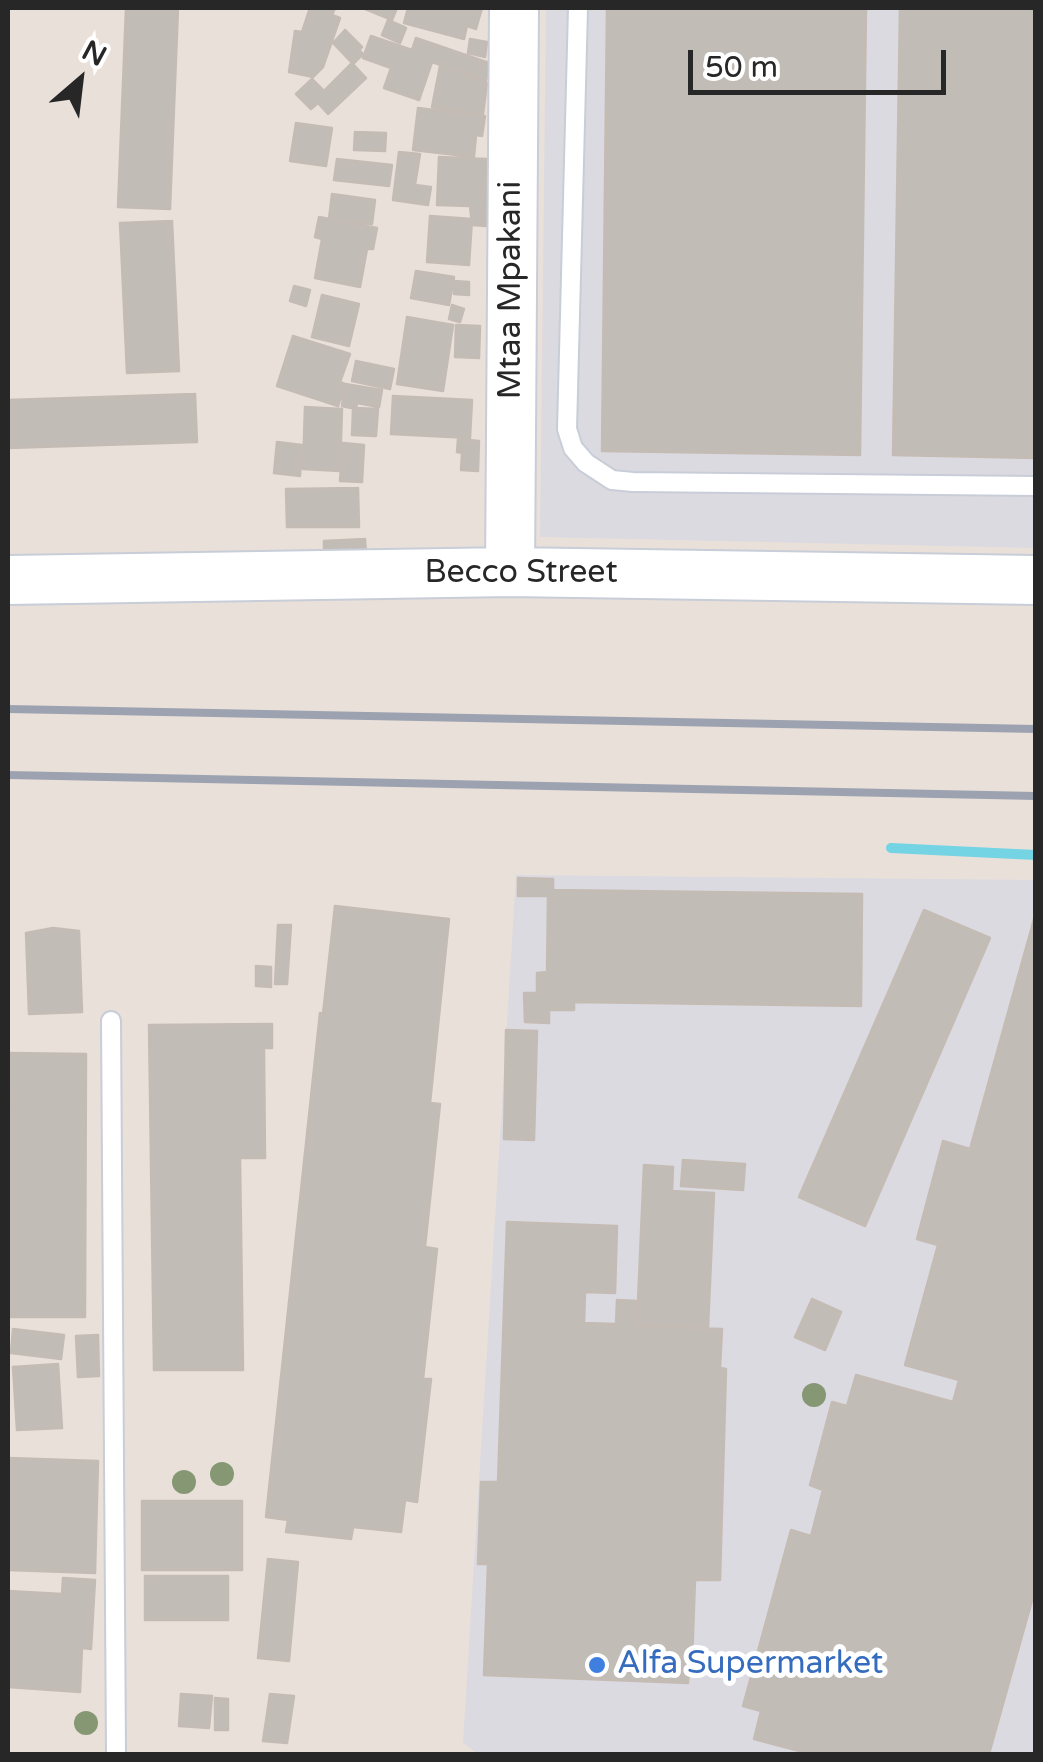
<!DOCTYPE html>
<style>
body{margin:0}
#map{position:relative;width:1043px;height:1762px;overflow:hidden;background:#e9e0da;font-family:"Varela Round",sans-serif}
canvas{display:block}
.frame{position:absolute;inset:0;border:10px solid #272727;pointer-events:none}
.north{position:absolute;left:30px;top:30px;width:100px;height:100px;-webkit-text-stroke:8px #fff;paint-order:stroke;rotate:28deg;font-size:28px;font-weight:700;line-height:40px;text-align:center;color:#272727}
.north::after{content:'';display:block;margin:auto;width:35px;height:45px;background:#272727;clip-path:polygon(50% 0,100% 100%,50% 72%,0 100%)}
.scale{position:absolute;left:688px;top:50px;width:258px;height:45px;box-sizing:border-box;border:5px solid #272727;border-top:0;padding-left:12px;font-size:30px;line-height:35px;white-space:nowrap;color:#272727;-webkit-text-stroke:8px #fff;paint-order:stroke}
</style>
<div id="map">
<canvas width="1043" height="1762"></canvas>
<div class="frame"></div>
<div class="north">N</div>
<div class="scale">50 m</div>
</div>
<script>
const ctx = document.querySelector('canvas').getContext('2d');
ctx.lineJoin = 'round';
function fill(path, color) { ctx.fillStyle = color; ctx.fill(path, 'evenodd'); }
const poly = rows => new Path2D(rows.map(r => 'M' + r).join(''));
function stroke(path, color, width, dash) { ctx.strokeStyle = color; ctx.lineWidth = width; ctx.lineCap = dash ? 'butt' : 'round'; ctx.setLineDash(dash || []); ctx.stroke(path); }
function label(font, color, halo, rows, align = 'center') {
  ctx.font = font + ' "Varela Round",sans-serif'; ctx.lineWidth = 10; ctx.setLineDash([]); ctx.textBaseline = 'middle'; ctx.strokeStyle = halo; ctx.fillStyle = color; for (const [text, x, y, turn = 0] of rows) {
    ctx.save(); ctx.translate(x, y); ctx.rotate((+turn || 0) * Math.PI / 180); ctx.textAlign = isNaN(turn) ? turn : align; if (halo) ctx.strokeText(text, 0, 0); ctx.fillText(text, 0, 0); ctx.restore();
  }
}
fill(poly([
 [546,8,1035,8,1035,548,540,537],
 [516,875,1035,880,1035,1754,478,1754,463,1743]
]), '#dbdae1');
stroke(poly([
 [891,848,1036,855]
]), '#74d4e4', 10);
const building = poly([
 [126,8,178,8,170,209,118,207,126,8],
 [310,8,335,8,332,15,340,18,323,67,313,77,289,72,295,31,302,32,310,8],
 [363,8,397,8,392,20,363,8],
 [408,8,482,8,476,29,467,26,464,39,404,23,408,8],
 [607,8,866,8,860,455,602,451,607,8],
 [900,8,1036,8,1036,458,893,455,900,8],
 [388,20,406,28,400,43,382,35,388,20],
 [345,30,362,47,359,50,363,54,353,64,333,43,345,30],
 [371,36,412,50,416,38,492,64,486,80,432,62,419,100,384,88,391,68,363,58,371,36],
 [470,39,487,42,485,57,468,53,470,39],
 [352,63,366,78,328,114,318,103,311,109,296,94,312,79,324,91,352,63],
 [440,66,487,83,483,114,432,107,440,66],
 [418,108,485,116,482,136,476,135,474,157,413,150,418,108],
 [296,123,332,128,326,166,290,161,296,123],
 [355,132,386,133,385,151,354,150,355,132],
 [399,152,420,154,415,185,431,187,428,205,393,200,399,152],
 [439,157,487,159,487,184,491,185,490,211,487,211,486,226,472,225,470,206,437,205,439,157],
 [337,159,392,165,389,186,334,180,337,159],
 [332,194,375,200,372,224,329,219,332,194],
 [430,216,472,219,469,265,427,262,430,216],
 [319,217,377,228,373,249,367,249,360,287,315,278,322,239,315,237,319,217],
 [172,221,179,371,127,373,120,223,172,221],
 [416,271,454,277,449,305,411,298,416,271],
 [455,281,469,282,469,295,454,294,455,281],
 [294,286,310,290,306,306,290,301,294,286],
 [322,295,359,304,349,346,312,337,322,295],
 [452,305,464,309,460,322,449,319,452,305],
 [407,317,453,325,443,391,397,384,407,317],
 [456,325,480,326,479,358,455,357,456,325],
 [293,336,350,354,340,382,345,384,338,406,277,386,293,336],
 [356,361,394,369,390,389,352,381,356,361],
 [345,384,382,390,379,407,357,403,356,409,342,406,345,384],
 [195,394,197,442,8,448,8,400,195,394],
 [393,396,472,400,470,438,391,434,393,396],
 [305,407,342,409,340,471,303,469,305,407],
 [357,408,378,409,376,436,352,435,353,410,357,408],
 [458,439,479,441,478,471,461,470,462,453,457,452,458,439],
 [277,442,302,445,300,476,274,473,277,442],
 [343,443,364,445,362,482,340,481,343,443],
 [358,488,359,527,287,527,286,489,358,488],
 [365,539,366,554,324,555,324,541,365,539],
 [518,878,553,879,553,890,862,894,861,1006,574,1002,574,1010,549,1010,549,1023,525,1022,524,993,537,993,537,973,547,972,548,896,518,896,518,878],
 [335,906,449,919,430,1103,440,1104,425,1247,437,1249,423,1379,431,1379,417,1502,405,1500,401,1532,353,1527,351,1539,286,1532,288,1520,266,1517,320,1013,323,1014,335,906],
 [924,910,990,938,865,1226,799,1197,924,910],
 [1036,912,1036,1586,989,1754,811,1754,754,1739,761,1711,743,1706,791,1530,811,1536,823,1490,810,1485,832,1402,847,1406,856,1375,953,1402,959,1380,905,1365,938,1245,917,1239,943,1141,970,1149,1036,912],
 [278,925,291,925,287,984,275,984,278,925],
 [53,928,79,931,82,1012,29,1014,26,933,53,928],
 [256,966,271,967,271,987,256,986,256,966],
 [272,1024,272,1048,264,1048,265,1158,240,1158,243,1370,154,1370,149,1025,272,1024],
 [506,1030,537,1031,534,1140,504,1139,506,1030],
 [9,1053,86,1054,85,1317,8,1317,9,1053],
 [683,1160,745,1164,743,1190,681,1186,683,1160],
 [644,1165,673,1167,672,1191,714,1193,708,1328,637,1324,644,1165],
 [507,1222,617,1226,615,1293,585,1292,584,1323,616,1324,617,1300,637,1301,636,1326,722,1329,720,1368,726,1369,720,1580,695,1580,692,1662,689,1662,688,1683,484,1675,488,1564,478,1564,481,1482,498,1482,507,1222],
 [812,1299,841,1312,825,1350,795,1337,812,1299],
 [13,1329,64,1335,61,1359,11,1353,13,1329],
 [98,1335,99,1376,78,1377,76,1336,98,1335],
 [58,1364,62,1428,17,1430,13,1367,58,1364],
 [8,1458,98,1461,95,1573,8,1570,8,1458],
 [142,1501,242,1501,242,1570,142,1570,142,1501],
 [268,1559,298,1562,289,1661,258,1658,268,1559],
 [145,1576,228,1576,228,1620,145,1620,145,1576],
 [63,1578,95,1580,91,1649,82,1648,80,1692,8,1687,8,1591,62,1594,63,1578],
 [181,1694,212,1696,209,1728,179,1726,181,1694],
 [270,1694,294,1696,287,1743,263,1741,270,1694],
 [215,1698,228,1699,228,1730,215,1730,215,1698]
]);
fill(building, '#c1bcb5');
stroke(building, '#c4bcb4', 2.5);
const lane = poly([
 [578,8,567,429,573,448,586,463,612,480,633,482,1036,486],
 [111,1021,116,1754]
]);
const secondary = poly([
 [510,572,514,8],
 [8,580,510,572,1036,580]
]);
stroke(lane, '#c8cdd8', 22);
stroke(secondary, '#c8cdd8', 52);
stroke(lane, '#fff', 18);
stroke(secondary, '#fff', 48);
stroke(poly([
 [8,709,1036,729],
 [8,775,1036,796]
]), '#9da2b0', 8);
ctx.fillStyle = '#859873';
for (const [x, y] of [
 [814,1395],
 [222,1474],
 [184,1482],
 [86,1723]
]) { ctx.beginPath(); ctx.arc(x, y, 12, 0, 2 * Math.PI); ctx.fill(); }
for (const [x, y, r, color] of [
 [597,1665,10,"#3f7fe0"]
]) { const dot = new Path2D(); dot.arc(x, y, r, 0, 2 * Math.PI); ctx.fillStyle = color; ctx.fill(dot); stroke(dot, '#fff', 4); }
label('32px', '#272727', '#fff', [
 ["Mtaa Mpakani",512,290,-90],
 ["Becco Street",521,574]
]);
label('32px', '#366cbe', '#fff', [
 ["Alfa Supermarket",617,1665]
], 'left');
</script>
